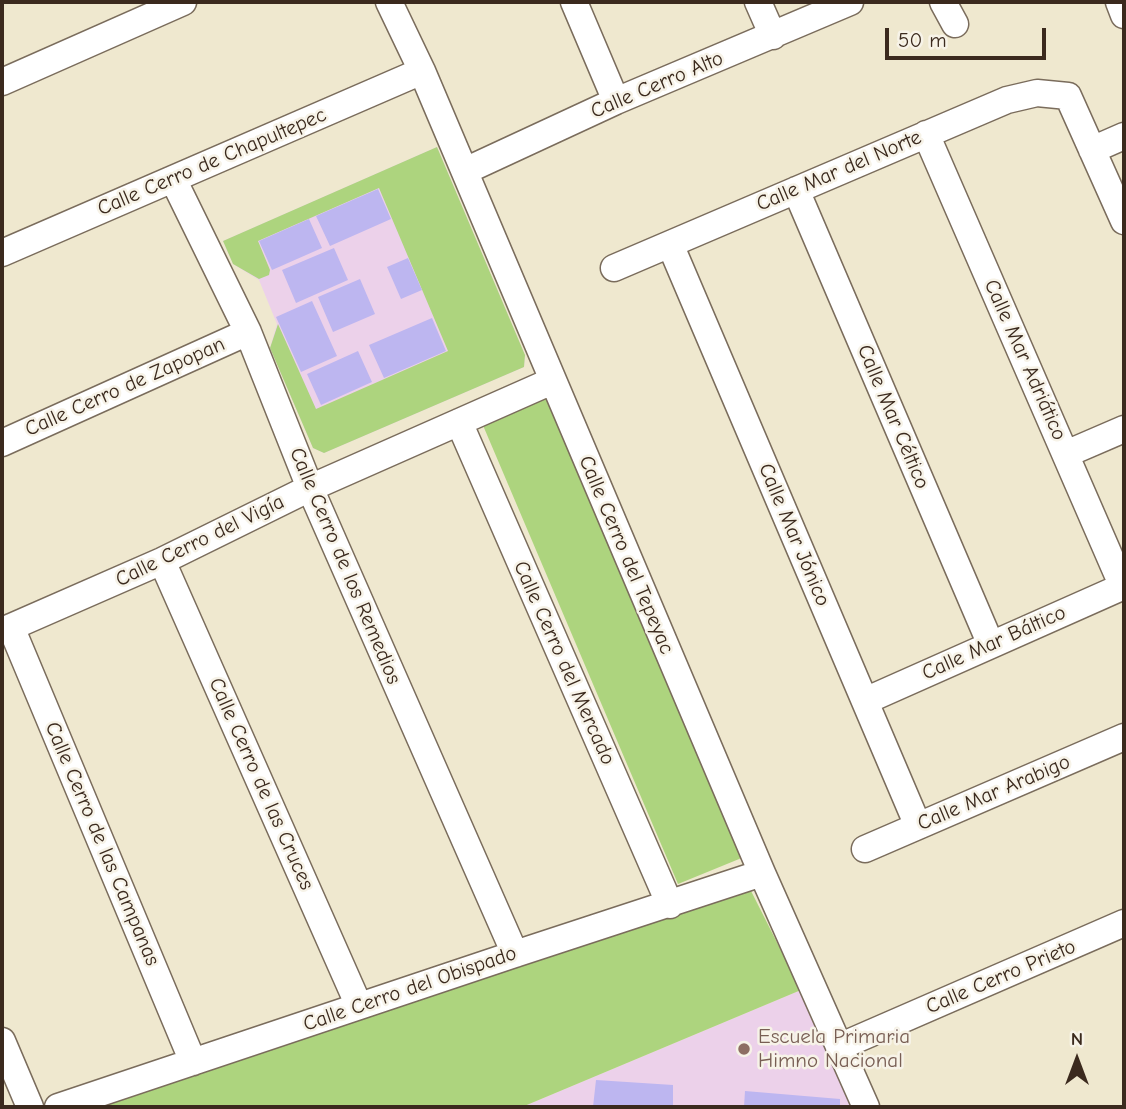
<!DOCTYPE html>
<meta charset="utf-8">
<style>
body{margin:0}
#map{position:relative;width:1126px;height:1109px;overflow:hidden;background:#efe8cf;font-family:"Comic Neue",sans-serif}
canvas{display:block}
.frame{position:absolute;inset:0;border:4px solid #3b2a1e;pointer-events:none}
.north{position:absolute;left:1042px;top:1025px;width:70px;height:70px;-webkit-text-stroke:5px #f7f3e8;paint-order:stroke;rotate:0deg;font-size:19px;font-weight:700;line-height:28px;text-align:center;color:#3b2a1e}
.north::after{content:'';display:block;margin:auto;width:24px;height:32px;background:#3b2a1e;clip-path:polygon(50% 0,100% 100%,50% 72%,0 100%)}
.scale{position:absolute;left:885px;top:28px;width:161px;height:32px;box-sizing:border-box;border:4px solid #3b2a1e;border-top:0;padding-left:9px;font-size:21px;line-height:24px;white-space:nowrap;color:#3b2a1e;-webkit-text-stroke:5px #f7f3e8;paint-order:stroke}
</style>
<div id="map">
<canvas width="1126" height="1109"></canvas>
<div class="frame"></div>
<div class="north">N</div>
<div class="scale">50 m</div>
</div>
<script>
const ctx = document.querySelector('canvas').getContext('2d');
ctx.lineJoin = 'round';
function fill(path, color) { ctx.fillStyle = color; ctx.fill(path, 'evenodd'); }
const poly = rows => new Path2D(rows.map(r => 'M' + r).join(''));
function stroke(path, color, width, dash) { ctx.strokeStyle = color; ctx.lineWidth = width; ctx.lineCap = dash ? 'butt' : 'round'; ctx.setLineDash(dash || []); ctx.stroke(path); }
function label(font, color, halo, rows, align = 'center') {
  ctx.font = font + ' "Comic Neue",sans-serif'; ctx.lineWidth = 5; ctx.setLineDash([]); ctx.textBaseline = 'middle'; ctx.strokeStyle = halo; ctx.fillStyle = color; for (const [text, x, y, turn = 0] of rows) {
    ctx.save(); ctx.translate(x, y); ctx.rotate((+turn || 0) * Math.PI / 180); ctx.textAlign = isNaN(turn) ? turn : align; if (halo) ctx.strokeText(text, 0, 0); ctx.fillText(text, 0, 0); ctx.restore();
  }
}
fill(poly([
 [437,147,525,355,524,367,324,453,313,448,270,348,277,324,259,280,233,264,223,241],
 [801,990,853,1107,522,1107]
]), '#ecd1ea');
fill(poly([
 [437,147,525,355,524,367,324,453,313,448,270,348,278,324,316,409,448,351,379,188,258,241,270,270,269,275,259,279,233,264,223,241],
 [546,396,744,857,678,884,482,423],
 [748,885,801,990,522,1107,61,1107]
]), '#add47e');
fill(poly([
 [378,189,391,219,330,246,316,216],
 [309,219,322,248,272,270,259,241],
 [334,248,348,280,296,303,282,270],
 [408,258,422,290,401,299,387,267],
 [360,279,375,314,333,332,318,297],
 [312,301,337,356,301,372,276,317],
 [432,318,446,351,384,378,369,345],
 [358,351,372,382,321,405,307,374],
 [596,1080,673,1085,673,1107,593,1107],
 [745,1091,840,1099,840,1107,744,1107]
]), '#bdb6f0');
const minor = poly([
 [389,2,422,71,762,873,866,1107],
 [574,2,616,101],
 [758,2,773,36],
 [943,2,955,24],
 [1119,2,1124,15],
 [2,82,183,2],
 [926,134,1123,587],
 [1092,150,1124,136],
 [465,171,616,101,850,2],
 [173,179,248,332,310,488,515,954],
 [796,190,991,645],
 [670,244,918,826],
 [2,253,422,71],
 [614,268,1007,100,1037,93,1068,96,1124,221],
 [459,422,670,905],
 [2,443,248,332],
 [1066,454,1124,429],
 [162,561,359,1006],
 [11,627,193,1062],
 [2,631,162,561,310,488,552,381],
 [865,701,1124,586],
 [865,849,1124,737],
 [2,1041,30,1107],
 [839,1047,1124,923],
 [58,1107,515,954,762,873]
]);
stroke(minor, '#7a6c5c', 29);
stroke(minor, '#fff', 26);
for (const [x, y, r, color] of [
 [744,1049,7,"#8d6e63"]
]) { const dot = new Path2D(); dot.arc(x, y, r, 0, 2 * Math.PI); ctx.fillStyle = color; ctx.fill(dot); stroke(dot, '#f7f3e8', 2.5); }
label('21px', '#3b2a1e', '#f7f3e8', [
 ["Calle Cerro Alto",657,85,-23],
 ["Calle Cerro de Chapultepec",212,162,-23],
 ["Calle Mar del Norte",839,171,-23],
 ["Calle Mar Adriático",1025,360,66],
 ["Calle Cerro de Zapopan",125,387,-24],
 ["Calle Mar Céltico",893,417,67],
 ["Calle Mar Jónico",794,535,67],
 ["Calle Cerro del Vigía",200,541,-26],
 ["Calle Cerro del Tepeyac",626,555,67],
 ["Calle Cerro de los Remedios",345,566,67],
 ["Calle Mar Báltico",994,643,-24],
 ["Calle Cerro del Mercado",564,663,66],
 ["Calle Cerro de las Cruces",261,784,66],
 ["Calle Mar Arabigo",994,793,-23],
 ["Calle Cerro de las Campanas",102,844,67],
 ["Calle Cerro Prieto",1001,977,-23],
 ["Calle Cerro del Obispado",410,989,-19]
]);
label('21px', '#785e54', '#f7f3e8', [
 ["Escuela Primaria",758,1037],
 ["Himno Nacional",758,1061]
], 'left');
</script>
